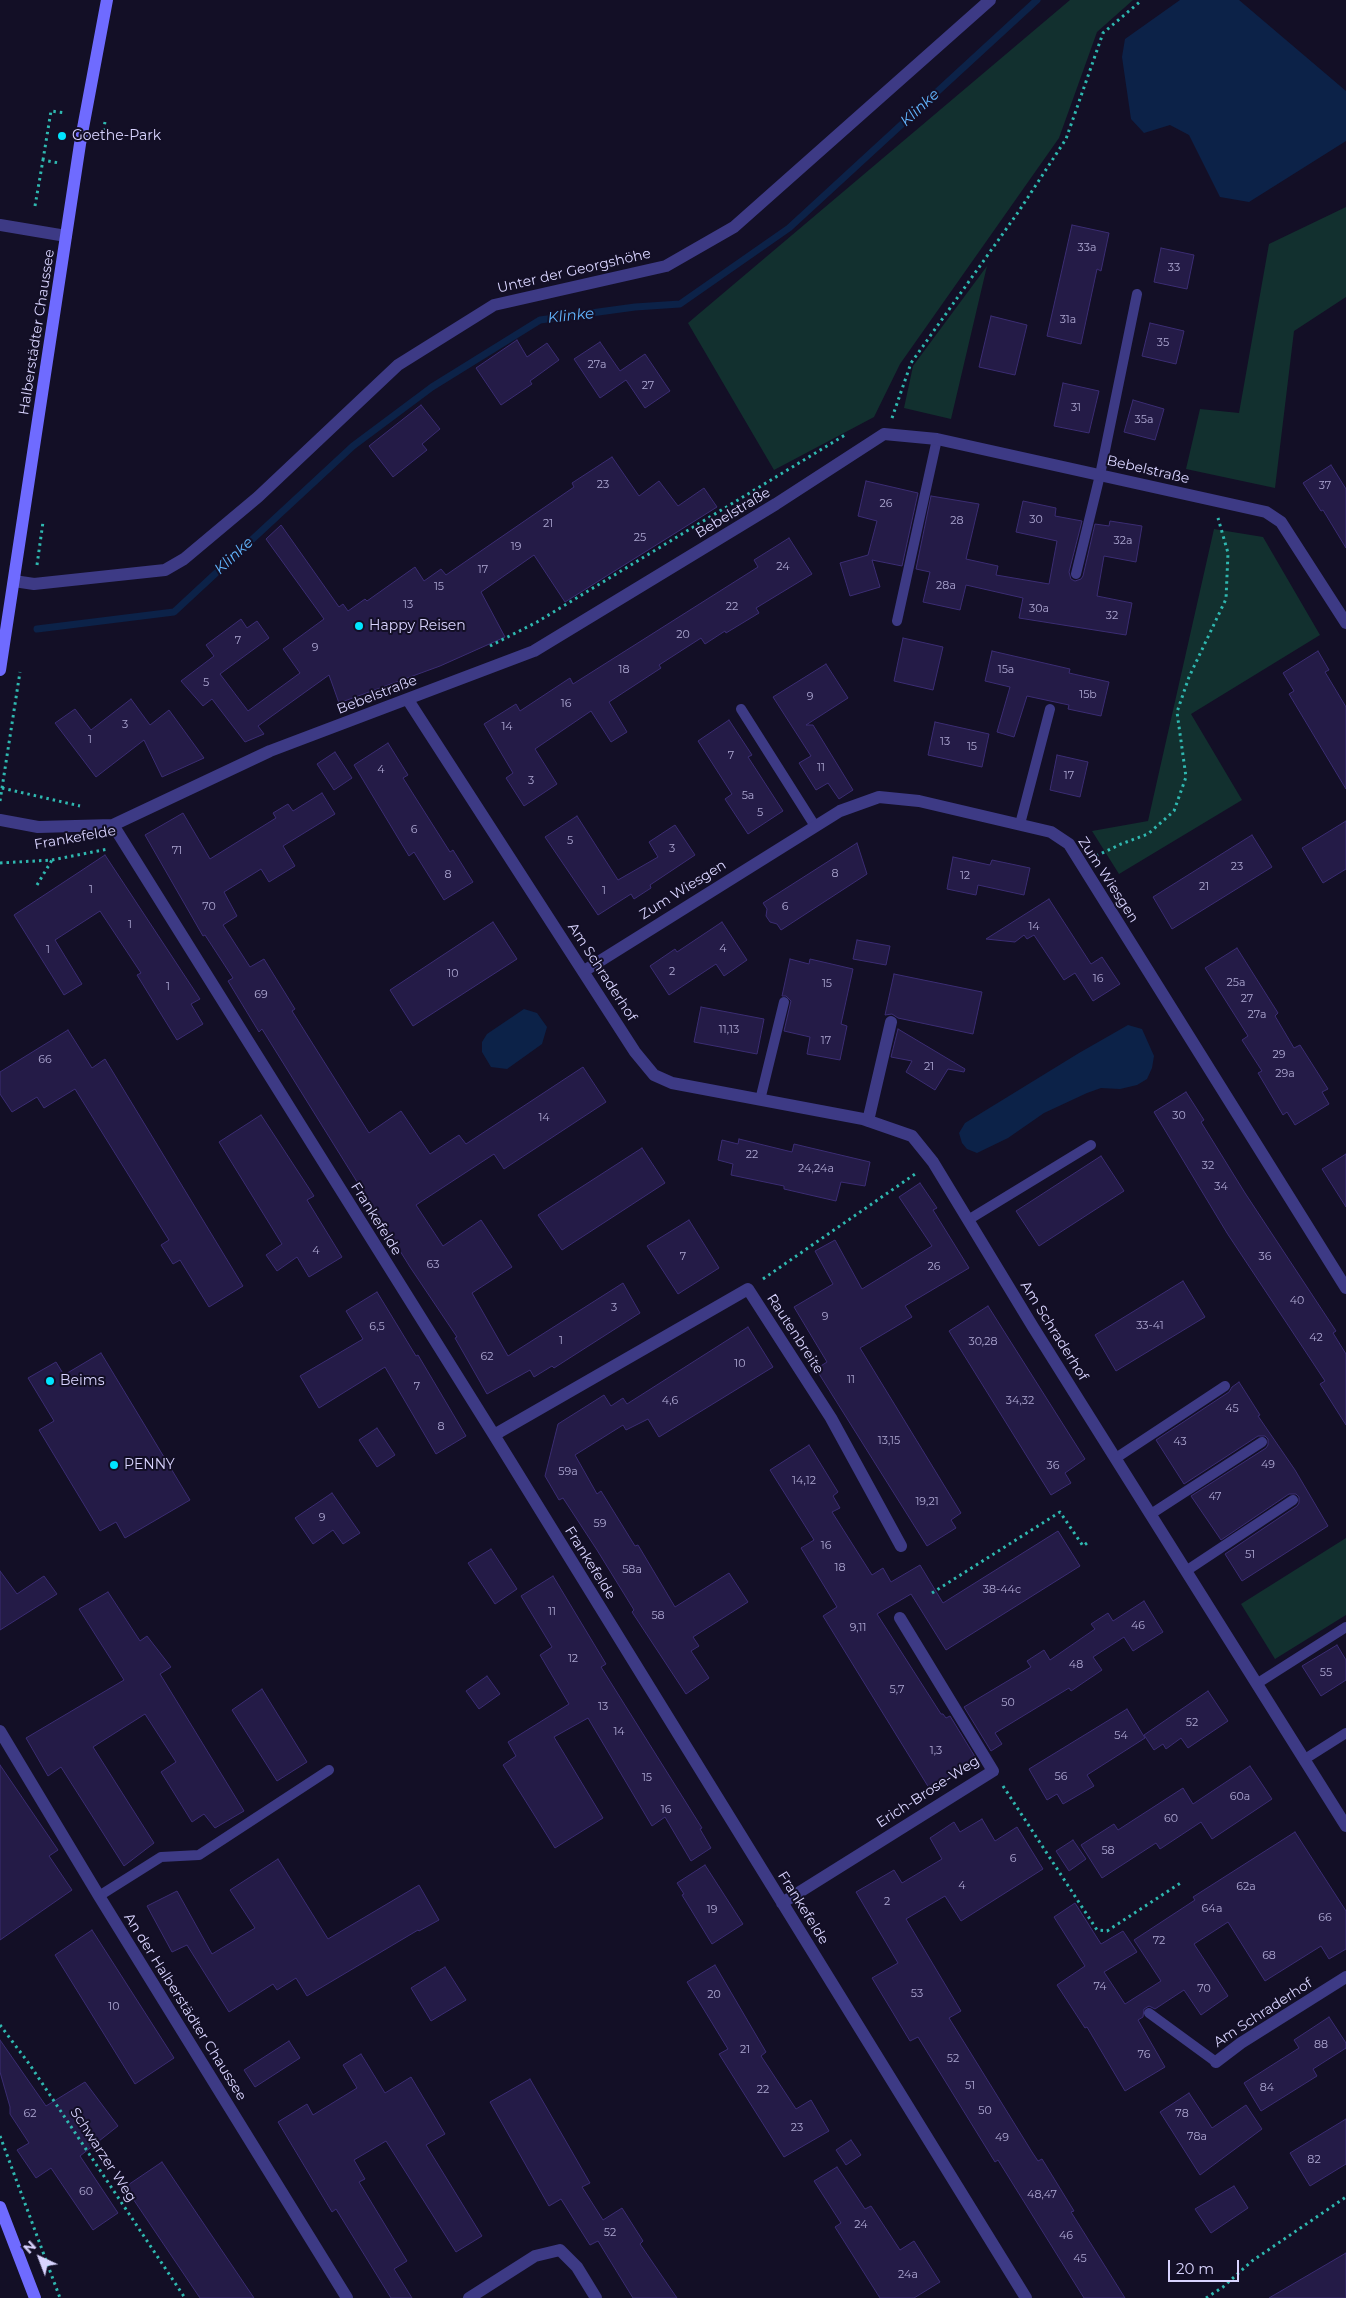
<!DOCTYPE html>
<meta charset="utf-8">
<style>
body{margin:0}
#map{position:relative;width:1346px;height:2298px;overflow:hidden;background:#130f26;font-family:Montserrat,sans-serif}
canvas{display:block}
.north{position:absolute;left:15px;top:2233px;width:50px;height:50px;-webkit-text-stroke:4px #130f26;paint-order:stroke;rotate:317deg;font-size:14px;font-weight:700;line-height:20px;text-align:center;color:#d9d4ff}
.north::after{content:'';display:block;margin:auto;width:18px;height:22px;background:#d9d4ff;clip-path:polygon(50% 0,100% 100%,50% 72%,0 100%)}
.scale{position:absolute;left:1168px;top:2260px;width:71px;height:22px;box-sizing:border-box;border:2px solid #d9d4ff;border-top:0;padding-left:6px;font-size:15px;line-height:18px;white-space:nowrap;color:#d9d4ff;-webkit-text-stroke:4px #130f26;paint-order:stroke}
</style>
<div id="map">
<canvas width="1346" height="2298"></canvas>
<div class="north">N</div>
<div class="scale">20 m</div>
</div>
<script>
const ctx = document.querySelector('canvas').getContext('2d');
ctx.lineJoin = 'round';
function fill(path, color) { ctx.fillStyle = color; ctx.fill(path, 'evenodd'); }
const poly = rows => new Path2D(rows.map(r => 'M' + r).join(''));
function stroke(path, color, width, dash) { ctx.strokeStyle = color; ctx.lineWidth = width; ctx.lineCap = dash ? 'butt' : 'round'; ctx.setLineDash(dash || []); ctx.stroke(path); }
function label(font, color, halo, rows, align = 'center') {
  ctx.font = font + ' Montserrat,sans-serif'; ctx.lineWidth = 4; ctx.setLineDash([]); ctx.textBaseline = 'middle'; ctx.strokeStyle = halo; ctx.fillStyle = color; for (const [text, x, y, turn = 0] of rows) {
    ctx.save(); ctx.translate(x, y); ctx.rotate((+turn || 0) * Math.PI / 180); ctx.textAlign = isNaN(turn) ? turn : align; if (halo) ctx.strokeText(text, 0, 0); ctx.fillText(text, 0, 0); ctx.restore();
  }
}
fill(poly([
 [1070,0,1133,0,1097,32,1059,138,900,364,874,417,774,470,688,323],
 [1346,207,1346,297,1294,331,1275,488,1186,469,1200,409,1239,413,1269,244],
 [987,266,951,419,904,408,913,366],
 [1214,529,1263,537,1320,635,1191,714,1242,800,1119,874,1092,831,1148,821],
 [1346,1538,1346,1615,1275,1659,1241,1604]
]), '#12302f');
fill(poly([
 [1180,0,1239,0,1346,91,1346,141,1249,202,1220,197,1189,135,1170,125,1144,133,1131,119,1122,57,1125,39],
 [524,1009,537,1013,547,1027,542,1044,507,1069,491,1067,482,1052,482,1042,487,1034],
 [1128,1025,1142,1029,1154,1056,1152,1068,1147,1079,1137,1085,1120,1089,1101,1088,1087,1093,1044,1113,1008,1138,977,1153,967,1149,962,1143,959,1133,965,1123,1079,1053]
]), '#0c2248');
stroke(poly([
 [37,629,174,612,353,446,432,387,540,320,635,307,680,304,789,228,1037,0]
]), '#0c2248', 7);
const building = poly([
 [1072,225,1109,233,1101,271,1097,269,1081,344,1047,336,1072,225],
 [1161,248,1194,255,1187,289,1154,282,1161,248],
 [991,316,1027,325,1015,375,979,367,991,316],
 [1150,323,1184,331,1176,364,1142,356,1150,323],
 [517,340,527,357,547,343,559,360,530,381,532,384,501,405,476,368,517,340],
 [600,342,620,371,645,354,670,391,645,408,626,380,600,398,574,359,600,342],
 [1063,383,1099,391,1089,433,1054,426,1063,383],
 [1133,400,1164,409,1155,440,1124,432,1133,400],
 [421,405,440,429,422,444,427,450,393,477,369,446,421,405],
 [612,457,639,496,659,481,678,506,704,488,717,507,565,602,534,555,481,592,505,637,440,666,339,703,329,675,258,726,264,734,245,742,212,699,203,706,181,681,214,656,206,645,241,619,247,628,257,621,269,638,220,674,248,711,300,673,283,649,324,619,266,539,281,525,339,607,343,604,348,611,365,599,367,601,415,567,424,581,441,569,446,575,574,487,572,483,612,457],
 [1331,465,1346,489,1346,548,1323,510,1321,511,1303,483,1331,465],
 [866,481,918,493,902,566,872,560,880,587,850,596,840,563,868,555,877,521,858,516,866,481],
 [931,496,979,504,966,559,998,566,996,575,1049,584,1057,541,1016,532,1023,501,1056,508,1055,516,1082,521,1069,572,1071,579,1075,581,1081,579,1083,576,1095,524,1109,526,1110,521,1142,526,1136,562,1104,556,1097,596,1132,603,1126,635,1019,618,1023,598,966,585,960,610,923,602,930,572,916,569,931,496],
 [789,538,812,574,756,608,759,613,726,633,725,631,705,644,701,638,659,665,661,668,609,702,627,732,611,742,591,711,535,749,557,784,524,806,506,778,513,773,484,724,516,704,520,711,570,678,573,684,758,567,754,560,789,538],
 [903,638,943,647,933,690,894,681,903,638],
 [992,651,1070,669,1069,673,1109,682,1101,716,1068,709,1069,705,1027,696,1014,737,997,732,1010,687,985,681,992,651],
 [1318,651,1329,670,1325,672,1346,707,1346,789,1289,694,1294,691,1283,673,1318,651],
 [826,664,848,698,806,725,813,725,853,790,839,799,828,783,816,790,799,763,811,756,773,697,826,664],
 [131,699,150,725,169,710,204,758,162,777,144,740,96,777,55,723,75,709,91,730,131,699],
 [729,720,752,755,748,757,783,811,748,834,725,799,732,794,698,741,729,720],
 [935,722,989,734,982,767,928,755,935,722],
 [388,743,408,775,403,778,450,852,453,850,473,882,444,900,414,852,409,856,354,765,388,743],
 [335,752,352,778,334,790,317,764,335,752],
 [1057,755,1088,762,1080,797,1050,790,1057,755],
 [322,793,335,814,283,846,295,866,269,882,261,869,224,892,237,916,223,925,250,967,264,959,295,1009,292,1011,369,1133,401,1111,430,1154,459,1135,466,1144,583,1067,606,1102,504,1169,494,1154,416,1205,443,1246,481,1220,512,1267,472,1293,508,1356,623,1283,640,1313,554,1368,552,1366,534,1377,530,1370,487,1394,455,1338,457,1337,410,1267,262,1029,259,1032,228,981,233,978,205,935,203,936,145,835,183,813,210,859,276,818,273,813,288,804,293,811,322,793],
 [577,816,618,880,658,857,649,842,675,825,695,855,650,885,651,888,634,899,631,894,598,915,545,837,577,816],
 [1346,821,1346,869,1323,883,1302,848,1346,821],
 [1252,835,1272,867,1172,929,1153,897,1252,835],
 [857,843,867,874,781,930,777,924,770,922,766,916,767,909,763,903,857,843],
 [105,855,200,999,191,1004,203,1024,177,1040,137,975,141,973,100,911,55,940,82,984,64,995,14,915,105,855],
 [953,857,990,865,992,860,1030,868,1024,895,978,885,976,895,947,889,953,857],
 [1049,899,1091,964,1102,957,1120,984,1093,1001,1075,973,1064,980,1034,935,1027,939,1024,935,1015,942,986,939,1049,899],
 [493,922,517,959,413,1026,390,990,493,922],
 [722,922,747,960,724,976,716,964,669,995,650,966,675,949,677,952,722,922],
 [857,940,890,946,886,965,853,959,857,940],
 [1237,948,1278,1013,1275,1016,1294,1048,1300,1045,1328,1089,1322,1092,1329,1104,1295,1125,1287,1112,1283,1115,1258,1073,1262,1071,1242,1040,1248,1036,1205,968,1237,948],
 [790,959,809,964,810,959,853,969,841,1024,847,1026,840,1060,807,1054,810,1037,784,1031,791,1001,786,996,782,996,790,959],
 [894,974,982,992,973,1034,898,1018,892,1014,885,1015,894,974],
 [701,1007,764,1019,757,1054,694,1042,701,1007],
 [898,1029,965,1069,964,1072,948,1069,935,1090,906,1072,912,1061,891,1057,898,1029],
 [68,1030,92,1068,105,1059,243,1286,209,1307,180,1260,173,1264,161,1245,169,1240,75,1089,44,1108,37,1097,12,1112,0,1094,0,1072,68,1030],
 [1186,1092,1204,1120,1201,1122,1245,1193,1336,1331,1333,1333,1346,1354,1346,1425,1320,1384,1325,1381,1227,1233,1154,1112,1186,1092],
 [261,1115,314,1196,307,1200,342,1257,309,1277,297,1257,277,1271,266,1255,282,1244,219,1142,261,1115],
 [739,1139,792,1152,794,1144,870,1162,865,1186,841,1182,836,1201,784,1189,784,1186,731,1175,733,1164,718,1160,722,1140,738,1144,739,1139],
 [642,1148,665,1183,562,1250,538,1215,642,1148],
 [1346,1154,1346,1207,1322,1169,1346,1154],
 [1101,1156,1124,1191,1039,1246,1016,1211,1101,1156],
 [920,1183,937,1208,933,1210,969,1268,905,1306,912,1317,860,1348,961,1513,951,1520,956,1528,927,1546,816,1369,827,1362,794,1307,833,1284,815,1251,835,1240,862,1289,932,1246,899,1197,920,1183],
 [689,1220,719,1268,678,1294,647,1246,689,1220],
 [1183,1281,1205,1317,1116,1371,1095,1335,1183,1281],
 [377,1292,416,1356,418,1355,466,1436,436,1454,385,1367,319,1408,300,1376,363,1339,346,1311,377,1292],
 [988,1306,1085,1459,1065,1473,1071,1483,1051,1495,949,1331,988,1306],
 [748,1327,773,1367,659,1437,648,1419,626,1430,623,1425,575,1455,597,1494,601,1491,635,1546,638,1545,675,1607,729,1573,748,1602,693,1637,699,1646,691,1651,709,1678,686,1694,632,1612,634,1610,597,1550,563,1498,559,1500,545,1476,558,1424,604,1395,611,1406,623,1398,627,1404,748,1327],
 [101,1353,190,1500,125,1538,116,1522,100,1531,39,1430,54,1421,28,1378,56,1362,64,1375,101,1353],
 [1239,1382,1260,1415,1258,1416,1295,1470,1328,1526,1242,1581,1225,1554,1297,1506,1299,1503,1299,1497,1296,1494,1289,1494,1221,1540,1191,1496,1266,1448,1268,1445,1268,1439,1265,1436,1258,1436,1184,1484,1156,1440,1229,1392,1232,1387,1239,1382],
 [377,1428,395,1455,377,1467,359,1440,377,1428],
 [809,1445,838,1492,833,1496,840,1508,832,1512,872,1575,883,1568,891,1582,920,1565,943,1603,1058,1531,1080,1566,946,1650,911,1594,877,1614,941,1714,943,1714,946,1718,950,1716,977,1760,929,1788,823,1616,837,1607,801,1548,814,1540,770,1470,809,1445],
 [332,1493,360,1533,343,1544,333,1530,313,1544,295,1518,332,1493],
 [491,1549,517,1589,495,1604,468,1563,491,1549],
 [0,1571,17,1594,44,1576,57,1594,0,1630,0,1571],
 [553,1576,606,1664,601,1667,702,1828,700,1829,711,1848,691,1861,665,1817,652,1826,588,1718,554,1737,603,1818,555,1848,503,1765,516,1756,508,1742,569,1704,540,1655,552,1647,521,1596,553,1576],
 [108,1592,140,1641,147,1636,171,1667,160,1674,244,1811,215,1828,204,1814,192,1822,161,1772,176,1762,145,1714,93,1747,154,1843,124,1866,61,1767,48,1776,26,1738,124,1680,79,1609,108,1592],
 [1144,1601,1163,1632,1133,1651,1124,1637,1093,1657,1102,1670,1071,1691,1069,1688,995,1733,1002,1744,991,1751,964,1707,1031,1667,1027,1661,1044,1650,1050,1660,1095,1629,1091,1624,1108,1613,1113,1621,1144,1601],
 [1337,1645,1346,1660,1346,1680,1321,1696,1302,1666,1337,1645],
 [487,1676,500,1694,479,1709,466,1691,487,1676],
 [262,1689,307,1762,277,1781,232,1710,262,1689],
 [1208,1691,1228,1721,1188,1748,1181,1738,1166,1749,1163,1744,1154,1750,1144,1735,1208,1691],
 [1127,1709,1145,1738,1087,1775,1094,1786,1063,1804,1057,1794,1047,1800,1029,1769,1127,1709],
 [0,1765,58,1850,49,1856,72,1890,0,1940,0,1765],
 [1250,1766,1272,1799,1212,1839,1201,1822,1160,1849,1156,1843,1102,1878,1081,1845,1114,1824,1118,1830,1183,1788,1193,1804,1250,1766],
 [982,1819,995,1841,1017,1827,1043,1869,961,1921,945,1896,906,1919,961,2011,949,2018,1032,2152,1038,2161,1042,2159,1074,2211,1071,2212,1125,2298,1084,2298,998,2160,995,2162,918,2037,910,2041,872,1978,898,1963,856,1892,894,1870,902,1883,942,1859,930,1838,954,1822,960,1832,982,1819],
 [1295,1832,1346,1911,1346,1949,1329,1959,1321,1946,1265,1981,1228,1922,1194,1944,1228,1996,1201,2015,1184,1990,1155,2009,1149,2006,1144,2009,1143,2017,1138,2020,1165,2067,1125,2091,1087,2027,1085,2028,1057,1985,1085,1966,1054,1917,1075,1903,1101,1944,1123,1931,1137,1952,1104,1972,1125,2004,1161,1981,1134,1940,1195,1900,1193,1897,1295,1832],
 [1073,1840,1086,1859,1069,1871,1056,1851,1073,1840],
 [278,1859,328,1939,419,1885,439,1920,419,1931,418,1930,307,1996,296,1978,277,1990,273,1984,229,2012,187,1945,172,1952,147,1906,177,1891,212,1954,255,1928,230,1890,278,1859],
 [705,1865,743,1924,712,1944,682,1895,684,1894,677,1883,705,1865],
 [92,1930,174,2058,135,2084,55,1955,92,1930],
 [715,1965,766,2052,761,2056,796,2109,811,2100,829,2131,784,2157,719,2054,728,2049,687,1982,715,1965],
 [445,1967,466,2000,431,2021,411,1988,445,1967],
 [1329,2017,1346,2043,1346,2048,1313,2069,1317,2076,1261,2111,1244,2083,1299,2048,1294,2040,1329,2017],
 [0,2040,46,2106,85,2082,118,2126,80,2156,118,2213,93,2230,51,2168,36,2178,17,2150,29,2143,10,2114,10,2107,0,2072,0,2040],
 [289,2041,300,2058,255,2087,244,2070,289,2041],
 [361,2054,385,2093,411,2077,445,2134,426,2145,482,2236,456,2252,386,2141,354,2160,365,2179,359,2182,407,2261,394,2269,412,2298,391,2298,336,2209,332,2212,278,2122,307,2104,313,2115,357,2088,343,2065,361,2054],
 [530,2079,590,2183,582,2187,603,2220,622,2208,643,2241,640,2244,677,2298,633,2298,598,2241,590,2245,561,2199,549,2206,490,2102,530,2079],
 [1189,2093,1212,2128,1246,2105,1262,2129,1200,2175,1160,2112,1189,2093],
 [1346,2119,1346,2164,1310,2186,1290,2153,1346,2119],
 [851,2140,861,2155,846,2165,836,2150,851,2140],
 [162,2162,254,2298,200,2298,125,2187,162,2162],
 [837,2167,865,2209,871,2206,900,2250,914,2241,940,2282,914,2298,880,2298,835,2227,841,2223,814,2181,837,2167],
 [1234,2186,1248,2208,1211,2233,1195,2209,1234,2186],
 [1346,2253,1346,2298,1269,2298,1346,2253]
]);
fill(building, '#241b47');
stroke(building, '#3b2d73', 1);
stroke(poly([
 [102,137,105,122],
 [43,160,51,111,66,113],
 [35,206,43,160,59,163],
 [892,418,911,363,1019,211,1066,139,1103,33,1142,0],
 [37,565,43,522],
 [490,646,537,622,845,435],
 [2,788,80,806],
 [0,801,20,672],
 [1096,856,1121,844,1148,834,1174,811,1186,777,1177,712,1189,677,1226,599,1228,553,1218,518],
 [0,863,52,860,108,849],
 [37,885,52,860],
 [763,1279,918,1172],
 [932,1593,1060,1512,1083,1546,1087,1543],
 [1003,1786,1097,1930,1107,1931,1182,1882],
 [0,2025,30,2065,185,2298],
 [0,2136,60,2298],
 [1206,2298,1223,2287,1252,2261,1346,2197]
]), '#2fb8b0', 3, [2.5, 4]);
stroke(poly([
 [1076,574,1100,475,1137,294],
 [897,621,937,439],
 [741,709,815,826],
 [1020,824,1050,709],
 [760,1100,784,1002],
 [968,1220,1091,1145],
 [1116,1458,1225,1386],
 [1151,1514,1262,1442],
 [1186,1571,1293,1500],
 [1258,1683,1346,1627],
 [1305,1759,1346,1733],
 [99,1896,161,1857,199,1855,329,1770],
 [1149,2013,1216,2062]
]), '#3d3a85', 10);
stroke(poly([
 [0,225,66,236],
 [14,581,34,584,165,570,184,559,258,497,398,365,494,305,666,266,734,227,990,0],
 [408,700,635,1052,654,1075,672,1083,863,1119,912,1136,933,1162,1033,1327,1346,1826],
 [0,820,38,827,113,825,270,751,534,651,776,504,884,434,937,439,1266,512,1281,522,1346,623],
 [113,825,494,1435,1026,2298],
 [584,971,840,811,879,797,919,801,1051,832,1069,844,1346,1288],
 [868,1121,891,1022],
 [494,1435,748,1289,831,1418,901,1546],
 [0,1731,99,1896,347,2298],
 [782,1903,993,1771,900,1618],
 [1216,2062,1241,2043,1346,1977],
 [469,2298,535,2256,560,2250,577,2267,596,2298]
]), '#3d3a85', 12);
stroke(poly([
 [0,670,80,144,107,0],
 [0,2207,35,2298]
]), '#6f6bff', 12);
for (const [x, y, r, color] of [
 [62,136,5,"#00e5ff"],
 [359,626,5,"#00e5ff"],
 [50,1381,5,"#00e5ff"],
 [114,1465,5,"#00e5ff"]
]) { const dot = new Path2D(); dot.arc(x, y, r, 0, 2 * Math.PI); ctx.fillStyle = color; ctx.fill(dot); stroke(dot, '#130f26', 2); }
label('11px', '#aca6d1', null, [
 ["33a",1087,248],
 ["33",1174,268],
 ["31a",1068,320],
 ["35",1163,343],
 ["27a",597,365],
 ["27",648,386],
 ["31",1076,408],
 ["35a",1144,420],
 ["23",603,485],
 ["37",1325,486],
 ["26",886,504],
 ["30",1036,520],
 ["28",957,521],
 ["21",548,524],
 ["25",640,538],
 ["32a",1123,541],
 ["19",516,547],
 ["24",783,567],
 ["17",483,570],
 ["28a",946,586],
 ["15",439,587],
 ["13",408,605],
 ["22",732,607],
 ["30a",1039,609],
 ["32",1112,616],
 ["20",683,635],
 ["7",238,641],
 ["9",315,648],
 ["18",624,670],
 ["15a",1006,670],
 ["5",206,683],
 ["15b",1088,695],
 ["9",810,697],
 ["16",566,704],
 ["3",125,725],
 ["14",507,727],
 ["1",90,740],
 ["13",945,742],
 ["15",972,747],
 ["7",731,756],
 ["11",821,768],
 ["4",381,770],
 ["17",1069,776],
 ["3",531,781],
 ["5a",748,796],
 ["5",760,813],
 ["6",414,830],
 ["5",570,841],
 ["3",672,849],
 ["71",177,851],
 ["23",1237,867],
 ["8",835,874],
 ["8",448,875],
 ["12",965,876],
 ["21",1204,887],
 ["1",91,890],
 ["1",604,891],
 ["70",209,907],
 ["6",785,907],
 ["1",130,925],
 ["14",1034,927],
 ["4",723,949],
 ["1",48,950],
 ["2",672,972],
 ["10",453,974],
 ["16",1098,979],
 ["25a",1236,983],
 ["15",827,984],
 ["1",168,987],
 ["69",261,995],
 ["27",1247,999],
 ["27a",1257,1015],
 ["11,13",729,1030],
 ["17",826,1041],
 ["29",1279,1055],
 ["66",45,1060],
 ["21",929,1067],
 ["29a",1285,1074],
 ["30",1179,1116],
 ["14",544,1118],
 ["22",752,1155],
 ["32",1208,1166],
 ["24,24a",816,1169],
 ["34",1221,1187],
 ["4",316,1251],
 ["7",683,1257],
 ["36",1265,1257],
 ["63",433,1265],
 ["26",934,1267],
 ["40",1297,1301],
 ["3",614,1308],
 ["9",825,1317],
 ["33-41",1150,1326],
 ["6,5",377,1327],
 ["42",1316,1338],
 ["1",561,1341],
 ["30,28",983,1342],
 ["62",487,1357],
 ["10",740,1364],
 ["11",851,1380],
 ["7",417,1387],
 ["4,6",670,1401],
 ["34,32",1020,1401],
 ["45",1232,1409],
 ["8",441,1427],
 ["13,15",889,1441],
 ["43",1180,1442],
 ["49",1268,1465],
 ["36",1053,1466],
 ["59a",568,1472],
 ["14,12",804,1481],
 ["47",1215,1497],
 ["19,21",927,1502],
 ["9",322,1518],
 ["59",600,1524],
 ["16",826,1546],
 ["51",1250,1555],
 ["18",840,1568],
 ["58a",632,1570],
 ["38-44c",1002,1590],
 ["11",552,1612],
 ["58",658,1616],
 ["46",1138,1626],
 ["9,11",858,1628],
 ["12",573,1659],
 ["48",1076,1665],
 ["55",1326,1673],
 ["5,7",897,1690],
 ["50",1008,1703],
 ["13",603,1707],
 ["52",1192,1723],
 ["14",619,1732],
 ["54",1121,1736],
 ["1,3",936,1751],
 ["56",1061,1777],
 ["15",647,1778],
 ["60a",1240,1797],
 ["16",666,1810],
 ["60",1171,1819],
 ["58",1108,1851],
 ["6",1013,1859],
 ["4",962,1886],
 ["62a",1246,1887],
 ["2",887,1902],
 ["64a",1212,1909],
 ["19",712,1910],
 ["66",1325,1918],
 ["72",1159,1941],
 ["68",1269,1956],
 ["74",1100,1987],
 ["70",1204,1989],
 ["53",917,1994],
 ["20",714,1995],
 ["10",114,2007],
 ["88",1321,2045],
 ["21",745,2050],
 ["76",1144,2055],
 ["52",953,2059],
 ["51",970,2086],
 ["84",1267,2088],
 ["22",763,2090],
 ["50",985,2111],
 ["62",30,2114],
 ["78",1182,2114],
 ["23",797,2128],
 ["78a",1197,2137],
 ["49",1002,2138],
 ["82",1314,2160],
 ["60",86,2192],
 ["48,47",1042,2195],
 ["24",861,2225],
 ["52",610,2233],
 ["46",1066,2236],
 ["45",1080,2259],
 ["24a",908,2275]
]);
label('14px', '#d9d4ff', '#130f26', [
 ["Goethe-Park",72,136],
 ["Happy Reisen",369,626],
 ["Beims",60,1381],
 ["PENNY",124,1465]
], 'left');
label('14px', '#d9d4ff', '#130f26', [
 ["Unter der Georgshöhe",574,271,-13],
 ["Halberstädter Chaussee",37,332,-81],
 ["Bebelstraße",1148,470,13],
 ["Bebelstraße",733,513,-31],
 ["Bebelstraße",377,695,-21],
 ["Frankefelde",75,838,-10],
 ["Zum Wiesgen",1108,880,57],
 ["Zum Wiesgen",683,890,-32],
 ["Am Schraderhof",602,972,57],
 ["Frankefelde",376,1219,58],
 ["Am Schraderhof",1054,1331,58],
 ["Rautenbreite",795,1334,57],
 ["Frankefelde",590,1563,58],
 ["Erich-Brose-Weg",928,1792,-33],
 ["Frankefelde",803,1908,58],
 ["An der Halberstädter Chaussee",185,2007,58],
 ["Am Schraderhof",1263,2013,-33],
 ["Schwarzer Weg",103,2155,57]
]);
label('italic 15px', '#62b6ff', '#130f26', [
 ["Klinke",920,108,-43],
 ["Klinke",571,316,-6],
 ["Klinke",234,556,-43]
]);
</script>
